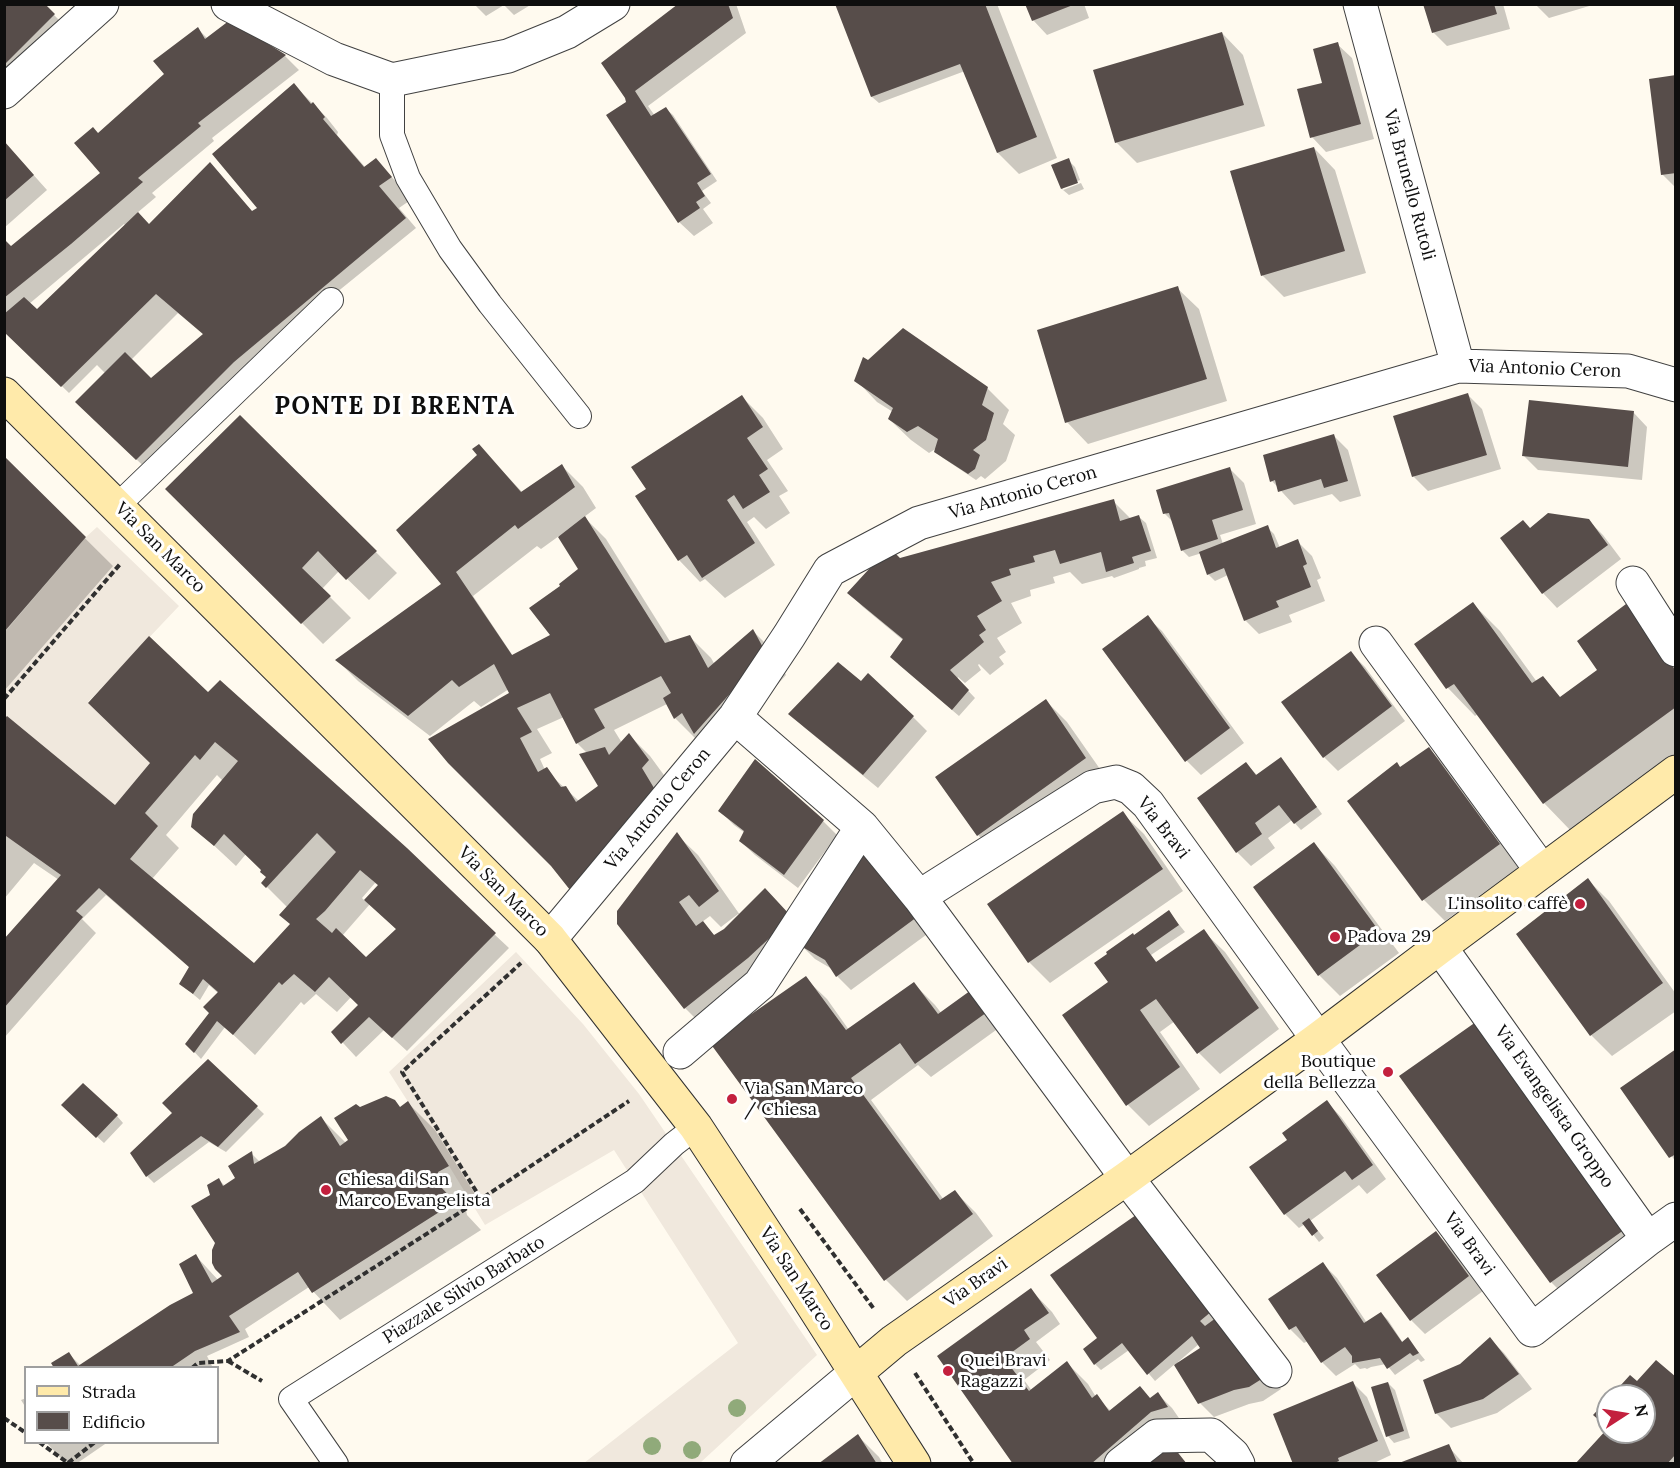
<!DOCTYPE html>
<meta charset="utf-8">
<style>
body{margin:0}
#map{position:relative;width:1680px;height:1468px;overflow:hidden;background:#fffaef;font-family:Lora,serif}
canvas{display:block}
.frame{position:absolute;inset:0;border:6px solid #0e0e0e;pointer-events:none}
.legend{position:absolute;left:24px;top:1366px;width:195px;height:78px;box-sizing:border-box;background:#fff;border:2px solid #9f9f9f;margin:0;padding:8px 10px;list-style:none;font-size:18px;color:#0e0e0e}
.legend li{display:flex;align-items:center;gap:12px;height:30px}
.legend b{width:30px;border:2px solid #9f9f9f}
.north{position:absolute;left:1596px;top:1384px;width:60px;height:60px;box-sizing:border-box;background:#fff;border:2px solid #9f9f9f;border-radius:50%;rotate:78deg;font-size:16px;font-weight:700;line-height:24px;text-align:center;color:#0e0e0e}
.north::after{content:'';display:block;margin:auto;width:21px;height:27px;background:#c3203e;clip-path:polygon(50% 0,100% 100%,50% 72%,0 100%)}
</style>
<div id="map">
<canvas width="1680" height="1468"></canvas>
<div class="frame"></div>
<ul class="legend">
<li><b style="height:8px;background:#ffeaaa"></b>Strada</li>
<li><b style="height:16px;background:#574d4a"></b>Edificio</li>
</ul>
<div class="north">N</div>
</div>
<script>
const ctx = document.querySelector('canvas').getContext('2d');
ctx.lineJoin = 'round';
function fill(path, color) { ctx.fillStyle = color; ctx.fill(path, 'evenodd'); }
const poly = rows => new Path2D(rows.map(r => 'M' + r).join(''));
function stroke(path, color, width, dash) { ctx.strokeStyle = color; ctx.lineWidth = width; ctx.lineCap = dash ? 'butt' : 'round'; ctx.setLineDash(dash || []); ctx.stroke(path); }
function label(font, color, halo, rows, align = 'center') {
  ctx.font = font + ' Lora,serif'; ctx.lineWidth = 6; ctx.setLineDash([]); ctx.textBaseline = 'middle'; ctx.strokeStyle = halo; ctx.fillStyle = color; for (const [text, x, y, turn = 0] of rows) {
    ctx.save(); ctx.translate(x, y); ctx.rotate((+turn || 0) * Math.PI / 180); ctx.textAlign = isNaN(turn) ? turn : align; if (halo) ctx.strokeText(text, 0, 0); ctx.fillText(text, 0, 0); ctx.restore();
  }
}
fill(poly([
 [97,527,179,606,88,702,150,763,115,805,5,719,5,632,86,537],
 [516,952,583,1024,639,1094,817,1355,700,1463,584,1463,738,1343,614,1150,485,1225,449,1166,389,1072]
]), '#f0e8dd');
fill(poly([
 [4,4,43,4,75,36,4,107],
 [474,4,532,4,514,15,504,5,486,16],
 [681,4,736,4,746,33,648,106,655,116,666,109,673,115,717,181,702,191,711,203,703,209,713,223,694,236,679,222,627,103],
 [836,4,997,4,1057,158,1019,174,998,153,965,71,879,103,872,97],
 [1026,4,1084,4,1089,18,1047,35,1033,20],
 [1425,4,1503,4,1510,29,1447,46,1433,32],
 [1535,4,1596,4,1549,18],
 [230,22,285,56,299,70,212,138,214,141,152,193,156,197,137,213,150,226,253,213,259,208,294,85,327,118,338,132,337,135,365,167,376,160,412,199,399,208,416,228,246,366,151,473,91,417,106,374,97,365,69,393,4,330,4,240,11,248,102,173,98,134,166,74,198,29,208,39],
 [124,224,126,226,58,332,29,304],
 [178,313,204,335,151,380,131,360],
 [1222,33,1243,55,1265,126,1137,163,1116,142],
 [1337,44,1352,58,1374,139,1326,152,1312,137,1324,84],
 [1676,77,1676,188,1662,174],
 [4,142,47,190,4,228],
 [1314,148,1335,170,1366,273,1284,297,1263,276,1232,172],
 [1068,160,1075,167,1080,180,1063,187,1063,190,1062,188],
 [1081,183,1084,189,1069,195,1063,190],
 [1177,288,1199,309,1227,401,1088,444,1067,422,1039,331],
 [856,380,987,388,1009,410,1003,424,1015,435,1006,461,985,479,981,476,976,480,943,458,936,451,937,448,929,453,911,440,889,419,893,412,877,402],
 [1468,395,1482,409,1501,469,1428,491,1414,477],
 [742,397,763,418,783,449,767,460,788,491,779,496,790,513,766,529,754,517,747,522,775,565,725,598,705,579,700,582,679,560,637,496,648,489],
 [1633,412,1647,427,1642,480,1538,470,1524,456],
 [240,417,397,573,369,600,339,571,322,589,351,618,323,644,168,489],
 [1334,436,1348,450,1361,496,1340,502,1332,494,1294,505,1272,481],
 [479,446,523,493,562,466,583,487,596,508,584,517,606,539,671,643,690,637,711,658,715,665,753,631,774,652,786,675,716,754,696,739,675,718,667,704,614,730,622,743,629,735,650,756,669,782,552,865,449,762,511,693,509,689,481,707,474,701,430,736,358,681,337,660,443,584,479,456],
 [559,536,580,570,562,586,552,636,513,656,473,596,537,546,541,549],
 [564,717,577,743,588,754,599,785,579,801,545,770,540,759,552,753,537,729],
 [4,458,113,566,4,691],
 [1230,469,1244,483,1256,524,1220,535,1223,544,1267,527,1274,534,1280,548,1297,541,1312,556,1321,578,1317,580,1325,601,1289,615,1292,622,1259,634,1245,620,1228,575,1215,581,1208,574,1202,553,1189,557,1183,551,1173,522,1165,514],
 [1113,501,1131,519,1139,517,1146,523,1157,558,1145,561,1146,566,1139,568,1139,569,1114,578,1112,576,1082,584,1070,572,1053,577,1055,583,1030,590,1031,596,1011,603,1022,623,997,638,1006,652,999,657,1004,664,990,675,979,664,978,665,981,670,965,683,958,677,957,679,975,698,959,716,898,664,904,641,863,607,849,593,900,560],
 [1588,520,1603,535,1621,559,1557,608,1543,593,1530,530],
 [1473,604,1500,631,1537,682,1561,699,1676,664,1676,754,1571,831,1544,803,1478,714,1475,716,1448,688,1416,645],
 [1147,617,1162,631,1244,743,1201,775,1187,761,1104,649],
 [1351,653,1365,667,1405,721,1338,771,1324,757],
 [861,683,913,717,927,731,878,788,805,728,790,714],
 [208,695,494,934,509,948,407,1051,384,1030,356,1057,333,1032,360,1006,351,997,337,1012,316,994,304,1005,301,1002,255,1055,225,1027,201,1059,187,1044,211,1013,219,994,209,985,200,1000,188,990,181,983,190,968,106,895,82,919,96,933,4,1038,4,942,59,880,34,863,4,899,4,721,115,807],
 [217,775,223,781,193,826,236,866,246,854,263,870,268,878,263,883,288,908,291,925,254,965,152,879,179,848,166,835],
 [375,883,379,886,365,901,362,898],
 [370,904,397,930,366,959,342,936],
 [1046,701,1067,722,1107,779,999,856,978,835],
 [1429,749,1450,770,1520,866,1445,921,1424,900,1350,801,1397,764,1401,768],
 [1281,759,1287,766,1322,814,1301,830,1292,820,1268,838,1275,848,1251,866,1237,852,1246,764,1258,776],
 [720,811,823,821,837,835,798,888,755,855,740,841,745,833,734,825],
 [1122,813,1144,834,1183,891,1050,983,1029,962],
 [677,835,698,855,740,915,790,947,706,1029,685,1008,618,924],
 [738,914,740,915,725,930,715,936,702,922,710,916,721,927],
 [1314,844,1335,866,1399,953,1340,996,1319,975],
 [858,858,930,932,851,990,837,976,832,969,815,959,801,945],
 [1588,880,1609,901,1676,994,1676,1011,1612,1056,1591,1035],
 [1169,912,1185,932,1151,955,1157,963,1203,931,1225,952,1279,1029,1220,1074,1199,1053,1175,1021,1160,1032,1200,1089,1149,1126,1128,1105,1111,983,1134,937],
 [805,978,827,999,849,1030,914,984,935,1005,942,1014,989,1004,1003,1025,931,1077,918,1065,871,1100,944,1200,955,1192,976,1213,993,1236,907,1301,886,1280,713,1044],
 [1676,1051,1676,1162,1622,1088],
 [208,1061,264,1114,226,1152,209,1142,154,1183,147,1176,132,1154,174,1113],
 [1402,1077,1648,1249,1572,1303,1551,1282],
 [1327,1102,1341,1117,1386,1179,1367,1194,1359,1185,1310,1221,1324,1238,1319,1242,1305,1224,1299,1228,1285,1214,1251,1168,1289,1140],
 [408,1103,435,1130,475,1194,464,1200,467,1215,481,1230,340,1320,309,1287,245,1329,249,1337,207,1356,213,1368,56,1368,69,1354,81,1366,195,1293,196,1256,219,1281,225,1277,216,1243,212,1195,219,1180,225,1186,237,1179,251,1153,260,1162,286,1147,321,1118,346,1143,350,1141,360,1109,400,1108],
 [70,1112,117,1116,123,1123,104,1143],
 [1146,1210,1238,1328,1281,1389,1263,1401,1249,1404,1214,1417,1200,1403,1175,1364,1155,1381,1129,1350,1101,1370,1095,1364,1099,1339],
 [1199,1344,1203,1348,1179,1363,1178,1362],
 [1436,1233,1450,1247,1483,1291,1425,1334,1411,1320],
 [1323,1264,1337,1278,1367,1323,1381,1313,1388,1320,1403,1343,1408,1339,1425,1360,1421,1362,1418,1359,1395,1375,1386,1364,1371,1367,1367,1369,1365,1368,1360,1369,1355,1364,1336,1376,1322,1362,1308,1341,1304,1343,1290,1329],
 [1031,1290,1052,1312,1060,1324,1036,1342,1050,1360,1024,1380,1032,1391,1067,1363,1088,1384,1096,1397,1111,1411,1151,1399,1158,1394,1172,1408,1181,1421,1122,1464,1014,1464,939,1356],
 [1490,1339,1504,1353,1532,1389,1497,1413,1451,1428,1436,1413,1461,1366],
 [1676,1379,1676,1464,1577,1464,1608,1430,1608,1432,1644,1432,1644,1396,1613,1396,1637,1384],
 [1353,1383,1367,1397,1391,1455,1372,1464,1294,1464],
 [1388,1383,1395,1390,1410,1438,1394,1443,1388,1436],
 [26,1398,26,1408,21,1400],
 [858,1436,879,1457,883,1464,821,1464],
 [46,1442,108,1442,76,1464,66,1464],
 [1448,1446,1464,1464,1403,1464]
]), '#0003');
fill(poly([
 [4,4,45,4,55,14,4,65],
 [678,4,728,4,733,18,635,91,651,116,666,107,711,174,697,183,705,196,696,202,700,208,678,223,606,115,626,102,625,98,601,63],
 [835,4,985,4,1037,137,997,153,960,64,871,97],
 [1025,4,1073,4,1073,5,1032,21],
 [1423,4,1494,4,1497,14,1432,33],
 [230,20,286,55,198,123,201,126,138,178,143,182,71,244,4,298,4,239,11,246,100,173,74,143,93,127,98,133,164,74,153,61,198,27,205,39],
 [1222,32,1244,105,1115,143,1093,70],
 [1338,42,1361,124,1310,138,1297,89,1322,83,1313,49],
 [1676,75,1676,173,1661,175,1649,79],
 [294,83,311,104,313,102,325,117,323,119,364,167,376,158,392,177,379,186,406,218,234,362,136,460,75,402,125,352,151,378,203,334,156,294,61,387,4,332,4,314,24,297,37,309,138,212,149,224,210,162,252,211,257,208,212,154],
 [4,141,34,175,4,201],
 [1314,147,1345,251,1261,276,1230,171],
 [1069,158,1078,183,1061,189,1051,165],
 [1178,286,1207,379,1065,423,1037,330],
 [903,328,988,387,982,405,994,413,986,440,973,450,980,455,975,469,968,474,934,452,938,439,918,426,907,432,888,419,893,408,854,381,863,357,868,360],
 [1468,393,1487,455,1412,477,1393,416],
 [742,395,763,427,747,438,768,469,759,475,770,492,743,509,734,495,727,500,755,543,702,578,687,555,678,561,635,496,646,489,631,467],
 [1529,400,1634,411,1628,467,1522,456],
 [240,415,377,551,346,580,318,551,302,568,331,596,301,624,165,489],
 [1334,434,1348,481,1324,488,1321,479,1278,492,1275,480,1270,482,1263,455],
 [479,444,521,492,562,464,575,487,518,529,515,525,456,572,512,655,550,635,529,608,560,586,559,584,578,569,558,537,585,516,665,643,690,635,708,668,753,629,766,653,694,734,682,713,674,719,663,698,671,693,661,676,594,709,605,728,576,744,550,693,517,708,532,732,520,738,538,772,547,767,561,787,566,786,576,802,598,786,579,754,605,747,609,755,629,733,649,760,642,768,654,788,574,895,551,866,448,763,428,739,509,693,494,664,459,687,452,680,408,716,335,660,441,584,396,530,477,455,472,449],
 [4,456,86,537,4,632],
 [1230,467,1243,510,1212,520,1218,539,1181,551,1169,513,1163,514,1156,490],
 [1114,499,1120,521,1139,515,1151,551,1132,557,1134,563,1106,572,1101,552,1060,564,1055,550,1033,556,1035,562,1009,569,1011,575,991,582,1002,601,977,616,986,630,979,635,984,642,950,670,969,690,952,710,890,657,903,639,847,593,869,569,893,551,900,558],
 [1548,513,1589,519,1608,545,1542,594,1500,538,1523,520,1530,528],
 [1268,525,1276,548,1298,539,1307,564,1303,566,1311,587,1276,601,1279,607,1244,621,1224,568,1207,575,1199,552],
 [1473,602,1532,683,1543,676,1560,697,1597,670,1577,641,1626,604,1676,671,1676,707,1543,804,1454,684,1446,689,1414,644],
 [1148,615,1230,728,1185,762,1102,649],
 [149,636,208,692,220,680,407,848,496,933,392,1038,369,1017,341,1044,331,1032,358,1005,329,977,315,992,294,974,282,985,279,982,233,1035,217,1021,194,1053,185,1044,209,1013,203,1007,218,992,203,979,193,994,179,984,189,967,99,888,76,911,83,917,4,1008,4,939,61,875,6,836,4,839,4,719,7,716,115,805,150,763,88,703],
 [215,742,238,761,193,814,191,827,214,846,224,834,261,870,260,872,266,877,261,883,266,888,317,833,336,852,279,915,290,924,254,963,130,859,158,826,145,813,195,755,200,760],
 [360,870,378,885,364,900,396,929,366,957,336,928,332,933,316,919,325,911],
 [1351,651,1392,706,1323,758,1281,702],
 [838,662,861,681,868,673,914,716,863,775,788,714],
 [1046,699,1086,758,977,836,935,777],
 [1429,747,1500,844,1422,901,1347,801,1397,762,1400,767],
 [1281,757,1317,807,1294,824,1279,805,1255,823,1262,834,1236,853,1197,798,1246,762,1256,775],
 [755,759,824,820,784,875,739,841,744,831,718,811],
 [1123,811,1163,869,1028,963,987,904],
 [677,832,719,891,699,907,689,895,679,902,696,926,703,921,714,935,724,929,765,888,790,915,776,932,748,958,684,1009,617,924,617,911],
 [1314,842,1379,931,1318,976,1253,887],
 [870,852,917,917,836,977,825,960,799,945,857,857],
 [1588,878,1663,983,1590,1036,1516,934],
 [1169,910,1179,925,1146,948,1156,962,1204,929,1259,1008,1197,1054,1156,999,1140,1010,1180,1067,1126,1106,1062,1015,1108,982,1094,963,1107,954,1106,952,1133,933,1134,935],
 [806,976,846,1030,914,982,938,1014,974,988,990,1010,915,1064,900,1043,851,1078,940,1200,955,1190,973,1214,884,1281,710,1043],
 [1483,1017,1628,1227,1550,1283,1399,1076],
 [1676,1049,1676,1154,1669,1158,1620,1088],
 [208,1059,258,1106,218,1147,201,1136,146,1177,130,1153,172,1113,162,1103],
 [83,1083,118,1115,96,1138,61,1105],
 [386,1096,395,1100,400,1107,408,1101,449,1166,438,1172,440,1186,455,1202,312,1293,298,1272,229,1316,240,1332,195,1351,170,1368,54,1368,51,1363,69,1352,78,1366,170,1305,193,1293,179,1264,196,1254,212,1283,222,1276,215,1269,212,1263,212,1250,215,1243,191,1206,210,1195,207,1185,219,1178,223,1186,235,1178,228,1166,252,1151,254,1164,285,1146,299,1132,321,1116,340,1146,348,1140,334,1118,356,1104,360,1107],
 [1327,1100,1373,1165,1352,1180,1345,1171,1284,1215,1249,1167,1287,1140,1282,1133],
 [1146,1208,1218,1306,1200,1321,1205,1326,1224,1312,1268,1375,1249,1387,1234,1390,1198,1404,1174,1365,1200,1348,1192,1336,1147,1375,1122,1343,1094,1365,1083,1349,1097,1338,1050,1275],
 [1309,1218,1318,1231,1312,1236,1302,1223],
 [1436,1231,1469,1276,1410,1321,1376,1275],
 [1323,1262,1364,1323,1381,1312,1402,1342,1408,1337,1419,1353,1413,1356,1410,1353,1387,1369,1380,1358,1352,1363,1352,1356,1345,1347,1321,1363,1296,1326,1289,1330,1268,1299],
 [1031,1288,1049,1313,1024,1330,1030,1339,1004,1358,1029,1391,1067,1361,1092,1398,1097,1394,1109,1411,1140,1386,1150,1398,1158,1392,1168,1407,1151,1412,1091,1464,1013,1464,937,1356],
 [1490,1337,1519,1374,1483,1399,1435,1414,1423,1380,1460,1364],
 [1656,1360,1676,1377,1676,1454,1667,1464,1575,1464,1608,1428,1593,1415,1608,1399,1608,1432,1644,1432,1644,1396,1611,1396,1630,1375,1637,1381],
 [1353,1381,1378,1441,1338,1458,1339,1461,1332,1464,1293,1464,1273,1414],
 [1388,1382,1404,1431,1386,1437,1371,1387],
 [858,1434,877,1464,818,1464],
 [1171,1444,1187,1464,1135,1464],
 [1449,1444,1458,1464,1399,1464,1399,1463]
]), '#574d4a');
const lane = poly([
 [392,80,392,135,408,178,450,249,490,304,579,416],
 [117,506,331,300],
 [336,1464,291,1399,635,1181,674,1144,696,1127]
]);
const street = poly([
 [228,4,334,59,392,80,508,56,567,32,613,4],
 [1360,4,1458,366],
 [4,92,102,4],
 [1633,583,1676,650],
 [1376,643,1542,871],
 [862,827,920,898,1127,1178,1275,1371],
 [920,898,933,888,1093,787,1116,782,1131,788,1148,804,1318,1039,1532,1330,1648,1239],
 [550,939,735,717,789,636,830,570,919,523,1458,366,1628,371,1676,385],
 [1440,947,1648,1239,1676,1219],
 [680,1052,760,984,862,827,735,717],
 [747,1464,857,1372],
 [1121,1464,1157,1436,1211,1435,1233,1455,1238,1464]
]);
const secondary = poly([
 [4,394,550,939,696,1127,803,1290,914,1464],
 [857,1372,894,1341,1127,1178,1318,1039,1440,947,1676,772]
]);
stroke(lane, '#414141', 26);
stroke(street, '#414141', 35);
stroke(secondary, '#303030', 35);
stroke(poly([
 [4,699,121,563],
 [481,1199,402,1072,521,963],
 [800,1209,874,1309],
 [228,1361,262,1381],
 [192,1368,198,1363,228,1361,481,1199,629,1101],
 [915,1373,974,1464],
 [4,1418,26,1433],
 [39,1442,68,1463,95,1442]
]), '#303030', 4, [6, 3]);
stroke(lane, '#fff', 24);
stroke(street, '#fff', 33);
stroke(secondary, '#ffeaaa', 33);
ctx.fillStyle = '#90aa7a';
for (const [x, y] of [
 [737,1408],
 [652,1446],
 [692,1450]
]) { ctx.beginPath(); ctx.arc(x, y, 9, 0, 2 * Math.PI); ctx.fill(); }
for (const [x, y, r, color] of [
 [1580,904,6,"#c3203e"],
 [1335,937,6,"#c3203e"],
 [1388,1072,6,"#c3203e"],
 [732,1099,6,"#c3203e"],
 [326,1190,6,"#c3203e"],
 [948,1371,6,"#c3203e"]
]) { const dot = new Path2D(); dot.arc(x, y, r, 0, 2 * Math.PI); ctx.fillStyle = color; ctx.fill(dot); stroke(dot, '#fff', 2); }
label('18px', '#0e0e0e', '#fff', [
 ["Via Brunello Rutoli",1409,185,75],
 ["Via Antonio Ceron",1545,369,2],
 ["Via Antonio Ceron",1023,493,-16],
 ["Via San Marco",160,548,45],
 ["Via Antonio Ceron",658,809,-50],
 ["Via Bravi",1163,828,52],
 ["Via San Marco",503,892,45],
 ["Via Evangelista Groppo",1554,1107,55],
 ["Via Bravi",1469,1244,54],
 ["Via San Marco",796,1279,57],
 ["Via Bravi",976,1283,-35],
 ["Piazzale Silvio Barbato",464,1290,-32]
]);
label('18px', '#0e0e0e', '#fff', [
 ["L'insolito caffè",1568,904,"right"],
 ["Padova 29",1347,937],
 ["Boutique",1376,1062,"right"],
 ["della Bellezza",1376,1083,"right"],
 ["Via San Marco",744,1089],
 ["/ Chiesa",744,1110],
 ["Chiesa di San",338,1180],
 ["Marco Evangelista",338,1201],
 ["Quei Bravi",960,1361],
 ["Ragazzi",960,1382]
], 'left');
ctx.letterSpacing = '1.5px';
label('bold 24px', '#0e0e0e', '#fff', [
 ["PONTE DI BRENTA",395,407]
]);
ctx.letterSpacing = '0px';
</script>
